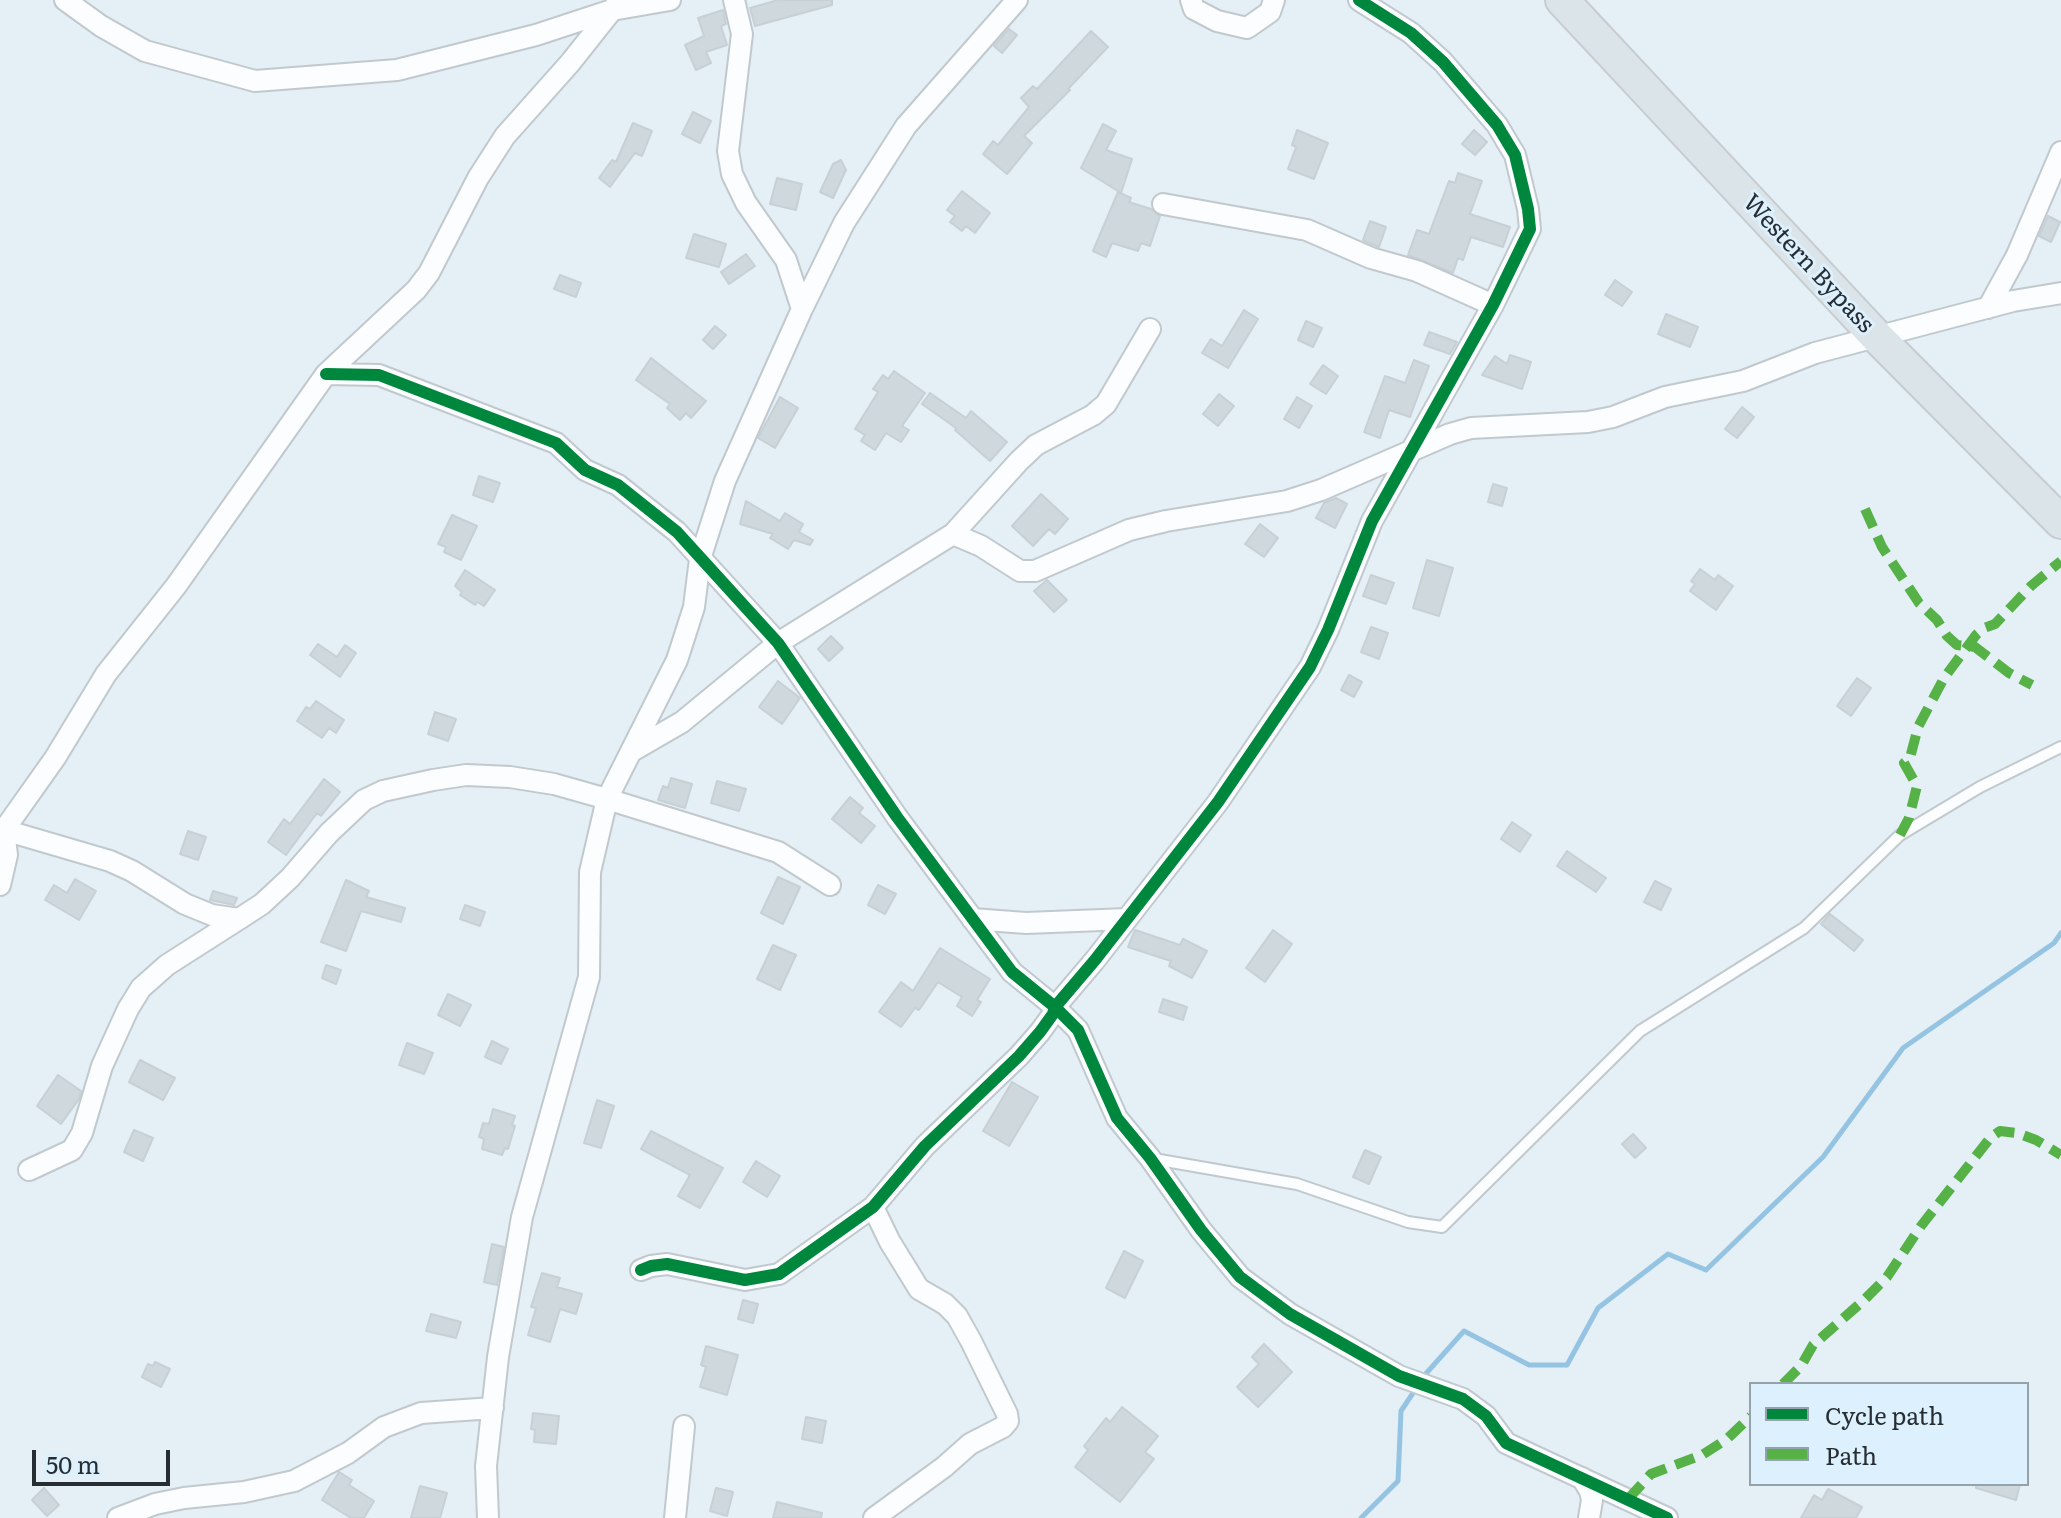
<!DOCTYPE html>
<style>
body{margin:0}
#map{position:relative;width:2061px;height:1518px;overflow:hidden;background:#e4eff6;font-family:Literata,serif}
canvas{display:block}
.legend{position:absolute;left:1749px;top:1382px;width:280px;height:104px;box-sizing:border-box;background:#ddf0fd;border:2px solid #94a2ac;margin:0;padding:10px 14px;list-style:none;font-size:24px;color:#272e33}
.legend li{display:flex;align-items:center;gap:16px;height:40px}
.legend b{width:40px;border:2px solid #94a2ac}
.scale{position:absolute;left:32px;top:1450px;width:138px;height:36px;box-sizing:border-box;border:4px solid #272e33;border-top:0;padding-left:10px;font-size:24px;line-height:28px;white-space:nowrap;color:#272e33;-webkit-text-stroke:6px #ddf0fd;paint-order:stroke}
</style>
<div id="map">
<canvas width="2061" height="1518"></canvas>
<ul class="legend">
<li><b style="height:10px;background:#00873e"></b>Cycle path</li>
<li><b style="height:10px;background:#56b246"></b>Path</li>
</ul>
<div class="scale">50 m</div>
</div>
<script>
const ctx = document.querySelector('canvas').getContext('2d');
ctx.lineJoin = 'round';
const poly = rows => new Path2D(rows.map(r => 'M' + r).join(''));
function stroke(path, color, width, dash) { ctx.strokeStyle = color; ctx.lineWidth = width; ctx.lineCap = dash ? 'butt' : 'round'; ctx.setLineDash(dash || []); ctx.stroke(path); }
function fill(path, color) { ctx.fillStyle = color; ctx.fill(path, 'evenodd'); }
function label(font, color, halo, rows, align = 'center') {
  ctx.font = font + ' Literata,serif'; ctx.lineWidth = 6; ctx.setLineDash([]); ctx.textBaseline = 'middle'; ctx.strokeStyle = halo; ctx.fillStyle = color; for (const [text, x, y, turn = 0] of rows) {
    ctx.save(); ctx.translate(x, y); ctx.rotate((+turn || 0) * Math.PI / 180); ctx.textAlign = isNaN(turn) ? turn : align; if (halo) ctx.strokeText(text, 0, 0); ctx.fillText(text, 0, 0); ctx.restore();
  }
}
stroke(poly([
 [1422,1378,1464,1331,1529,1365,1567,1365,1598,1308,1668,1254,1706,1270,1823,1157,1903,1048,2054,943,2061,933],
 [1361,1518,1398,1481,1401,1411,1417,1387]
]), '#95c4e2', 5);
const building = poly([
 [778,0,832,0,832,5,755,26,750,8,778,0],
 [723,10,726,24,721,26,727,45,706,52,711,63,696,70,685,45,704,36,698,18,723,10],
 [1009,29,1017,35,1002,53,994,46,1009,29],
 [1091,31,1108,47,1068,89,1070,90,1024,136,1032,143,1007,174,983,154,993,141,998,145,1029,107,1021,98,1033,86,1037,89,1091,31],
 [693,112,711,121,700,143,682,134,693,112],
 [633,123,652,131,642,156,635,153,610,187,599,178,612,160,616,162,633,123],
 [1103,124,1116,131,1106,150,1132,159,1121,193,1081,168,1103,124],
 [1297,130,1328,143,1314,179,1288,169,1296,147,1292,145,1297,130],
 [1474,130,1487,142,1475,155,1462,144,1474,130],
 [841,160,846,170,833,198,820,192,833,164,841,160],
 [1458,173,1482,181,1470,214,1510,227,1503,247,1471,237,1463,260,1458,258,1453,273,1408,255,1417,230,1429,234,1449,181,1455,183,1458,173],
 [777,178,802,184,796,210,770,204,777,178],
 [962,191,990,213,975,233,966,226,962,231,950,222,955,216,947,210,962,191],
 [1118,192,1131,198,1129,202,1151,209,1160,216,1150,246,1141,243,1138,251,1112,243,1106,257,1093,251,1118,192],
 [2048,216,2060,222,2051,242,2039,236,2048,216],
 [1370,221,1386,227,1379,247,1363,240,1370,221],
 [694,234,726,244,719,267,686,258,694,234],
 [746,254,755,266,729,284,721,272,746,254],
 [560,275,581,283,576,297,554,289,560,275],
 [1615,280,1632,292,1622,306,1605,295,1615,280],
 [1244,310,1258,319,1228,368,1202,353,1211,339,1222,346,1244,310],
 [1666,314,1698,327,1690,347,1658,334,1666,314],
 [1306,321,1322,328,1313,347,1298,340,1306,321],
 [715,326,726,335,713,349,703,340,715,326],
 [1429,332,1457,342,1450,354,1424,345,1429,332],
 [1510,355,1531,362,1522,389,1482,375,1495,356,1507,364,1510,355],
 [651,358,706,401,691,418,686,413,680,420,667,408,670,404,636,380,651,358],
 [1414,360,1429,366,1410,417,1389,410,1380,438,1364,432,1385,376,1405,383,1414,360],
 [1323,365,1338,376,1326,394,1310,384,1323,365],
 [894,371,925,393,902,426,909,430,901,442,886,433,875,450,861,441,865,435,855,429,878,392,873,389,883,375,888,379,894,371],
 [930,393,966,418,971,411,1007,442,990,461,955,430,956,428,922,404,930,393],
 [1219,394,1234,406,1218,426,1203,414,1219,394],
 [780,397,798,408,775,448,758,438,780,397],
 [1297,397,1312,406,1299,428,1284,419,1297,397],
 [1742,407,1754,417,1737,438,1725,429,1742,407],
 [479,476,500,483,493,502,473,495,479,476],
 [1493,484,1507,488,1502,506,1488,502,1493,484],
 [1041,494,1068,519,1055,534,1049,529,1033,546,1012,526,1041,494],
 [1336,498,1347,504,1335,528,1316,518,1324,503,1336,498],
 [746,501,780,521,785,513,803,524,799,532,813,540,810,545,794,540,788,549,770,538,773,534,740,524,746,501],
 [452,515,477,526,461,560,444,552,446,547,438,544,452,515],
 [1260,524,1278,538,1264,557,1245,544,1260,524],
 [1427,560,1453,568,1439,616,1413,608,1427,560],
 [1700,569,1715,580,1718,575,1733,586,1716,610,1690,591,1695,584,1691,581,1700,569],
 [465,570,495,590,484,606,477,602,475,605,460,595,462,592,455,586,465,570],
 [1371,575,1394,583,1386,604,1363,596,1371,575],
 [1047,580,1067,600,1054,612,1034,591,1047,580],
 [1371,627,1388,633,1379,659,1361,652,1371,627],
 [831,636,843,648,829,661,818,649,831,636],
 [318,644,337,657,345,645,356,653,340,677,310,655,318,644],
 [1349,675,1362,682,1354,697,1341,690,1349,675],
 [1857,678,1871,688,1851,716,1837,706,1857,678],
 [778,681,800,698,782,724,759,707,778,681],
 [316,701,344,720,336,733,329,728,322,738,297,721,306,707,310,709,316,701],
 [435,712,456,719,448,741,428,734,435,712],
 [671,778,692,784,685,808,658,800,663,786,668,788,671,778],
 [324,779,340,792,321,816,317,813,286,855,268,842,284,819,290,824,324,779],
 [717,781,746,789,739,811,711,803,717,781],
 [850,797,863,808,859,813,875,826,861,843,832,819,850,797],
 [1512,822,1531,835,1520,852,1501,839,1512,822],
 [188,831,206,837,198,860,180,854,188,831],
 [1567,851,1606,878,1596,892,1557,866,1567,851],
 [778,877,800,887,783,924,761,913,778,877],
 [75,879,96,891,79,920,45,900,54,885,67,893,75,879],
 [346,880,369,891,366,897,405,908,401,922,361,911,346,951,321,942,346,880],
 [1655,881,1671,889,1661,910,1644,902,1655,881],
 [878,885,896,894,885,914,868,905,878,885],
 [213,891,237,898,234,905,210,900,213,891],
 [465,905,485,912,480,926,460,919,465,905],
 [1830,914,1863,940,1854,951,1821,924,1830,914],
 [1135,930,1180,945,1183,939,1207,951,1192,978,1169,966,1171,961,1128,947,1135,930],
 [1273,930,1292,944,1265,982,1246,968,1273,930],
 [773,945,796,955,780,990,757,979,773,945],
 [940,948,990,979,977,1000,981,1002,972,1016,957,1006,962,997,938,982,919,1010,915,1008,901,1027,879,1012,901,982,913,991,940,948],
 [326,965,341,970,336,984,322,978,326,965],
 [448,994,471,1005,460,1026,438,1015,448,994],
 [1163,999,1187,1007,1183,1020,1159,1012,1163,999],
 [492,1041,508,1049,501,1064,485,1057,492,1041],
 [407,1043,433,1053,424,1074,399,1065,407,1043],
 [140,1060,175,1078,163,1100,129,1082,140,1060],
 [58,1075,81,1091,79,1099,61,1124,37,1106,58,1075],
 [1012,1082,1038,1097,1009,1146,983,1131,1012,1082],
 [597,1100,614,1106,601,1148,584,1143,597,1100],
 [493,1109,515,1116,512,1125,515,1126,508,1149,505,1148,502,1155,482,1149,484,1139,479,1137,483,1123,489,1124,493,1109],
 [134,1130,153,1138,143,1161,124,1152,134,1130],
 [651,1131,723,1168,700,1208,678,1196,690,1175,641,1149,651,1131],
 [1633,1134,1646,1148,1635,1158,1622,1144,1633,1134],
 [1365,1150,1381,1157,1369,1184,1353,1177,1365,1150],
 [756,1161,780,1176,767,1197,743,1182,756,1161],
 [492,1244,504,1247,497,1285,484,1282,492,1244],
 [1124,1251,1143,1261,1125,1298,1106,1288,1124,1251],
 [542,1273,560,1278,557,1287,582,1294,576,1314,560,1309,550,1342,528,1335,536,1308,531,1307,542,1273],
 [743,1300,758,1304,753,1323,738,1319,743,1300],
 [431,1314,461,1322,456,1338,426,1331,431,1314],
 [1264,1344,1292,1372,1258,1407,1237,1387,1259,1364,1252,1357,1264,1344],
 [706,1346,738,1355,727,1395,700,1387,706,1367,701,1365,706,1346],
 [155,1362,170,1369,161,1387,142,1377,148,1364,153,1366,155,1362],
 [1122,1407,1158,1436,1145,1452,1154,1459,1120,1502,1075,1467,1088,1450,1084,1446,1106,1418,1110,1422,1122,1407],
 [533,1413,559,1416,556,1444,534,1442,535,1430,531,1429,533,1413],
 [806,1417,826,1421,822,1443,802,1439,806,1417],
 [339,1472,352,1480,349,1485,374,1501,364,1518,351,1518,322,1500,339,1472],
 [1976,1484,2020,1484,2016,1500,1976,1488,1976,1484],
 [420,1486,447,1493,440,1518,411,1518,420,1486],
 [44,1488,59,1505,47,1516,32,1500,44,1488],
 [716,1488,733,1492,727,1516,710,1511,716,1488],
 [1828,1489,1862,1507,1856,1518,1801,1518,1814,1495,1822,1500,1828,1489],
 [777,1502,822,1513,821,1518,773,1518,777,1502]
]);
fill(building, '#cfd8dd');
stroke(building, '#c7d0d5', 2);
const lane = poly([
 [1154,1159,1297,1184,1408,1222,1442,1227,1640,1031,1804,928,1900,835,1980,787,2061,747]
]);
const street = poly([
 [65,0,101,26,145,51,255,81,397,70,536,35,612,10,670,0],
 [734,0,742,34,728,151,732,174,746,203,786,260,802,309],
 [1191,0,1194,9,1217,21,1247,28,1270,12,1274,0],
 [1163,204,1307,230,1371,258,1417,271,1493,305],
 [1988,308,2017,255,2061,152],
 [326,374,379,375,556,443,585,470,618,485,677,532,778,643,897,817,1012,972,1055,1007,1078,1030,1117,1118,1150,1158,1201,1230,1240,1277,1290,1314,1399,1376,1463,1399,1486,1416,1506,1443,1667,1518],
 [953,534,1019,461,1036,445,1093,415,1106,404,1150,329],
 [632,751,682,722,778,643,953,534,981,546,1020,571,1035,571,1129,530,1166,521,1287,501,1321,490,1450,434,1471,428,1588,422,1613,417,1665,397,1743,381,1815,353,2013,301,2061,293],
 [4,830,110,861,132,871,185,904,212,915,239,919,262,904,290,878,329,833,364,800,383,791,433,780,466,775,510,777,554,784,607,799,778,852,830,885],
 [0,885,7,855,4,830,55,758,106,674,176,586,326,374,416,290,429,273,478,178,505,136,570,63,620,0],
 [972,919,1026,923,1127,919],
 [29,1170,72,1150,82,1133,102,1066,128,1009,141,988,167,965,239,919],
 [873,1207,890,1242,919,1289,945,1304,957,1316,971,1341,1007,1414,1008,1421,1003,1427,970,1444,944,1467,874,1518],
 [641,1270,651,1266,667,1264,745,1280,779,1274,873,1207,925,1146,1019,1056,1040,1032,1053,1014,1055,1007,1095,960,1218,802,1310,667,1328,630,1372,521,1493,305,1530,229,1528,209,1515,155,1497,125,1443,62,1411,33,1359,0],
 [1582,1478,1590,1491,1592,1500,1589,1518],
 [118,1518,155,1504,184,1498,244,1492,294,1481,348,1453,384,1427,421,1413,493,1408],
 [488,1518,486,1466,498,1357,522,1217,589,977,590,872,607,799,677,660,694,607,700,559,725,481,802,309,844,223,906,126,1017,0],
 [675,1518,684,1426]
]);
const primary = poly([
 [1562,0,1877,337,2061,522]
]);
stroke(lane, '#c1c9ce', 14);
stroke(street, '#c1c9ce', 24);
stroke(primary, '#c6cccf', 36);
stroke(lane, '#fbfdfe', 10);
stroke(street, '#fbfdfe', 20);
stroke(primary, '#dbe4e9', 32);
stroke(poly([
 [1865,509,1882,547,1919,603,1937,620,1947,636,1957,645,1975,647,2009,673,2032,685],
 [1900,835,1909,818,1917,786,1904,763,1910,758,1918,727,1944,678,1976,635,1984,628,1995,624,2031,586,2061,561],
 [1783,1384,1801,1366,1813,1345,1863,1301,1887,1277,1921,1226,1991,1137,2000,1131,2017,1133,2036,1140,2061,1155],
 [1628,1499,1651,1474,1702,1455,1727,1439,1751,1416]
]), '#56b246', 10, [20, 10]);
stroke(poly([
 [326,374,379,375,556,443,585,470,618,485,677,532,778,643,897,817,1012,972,1055,1007,1078,1030,1117,1118,1150,1158,1201,1230,1240,1277,1290,1314,1399,1376,1463,1399,1486,1416,1506,1443,1667,1518],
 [641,1270,651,1266,667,1264,745,1280,779,1274,873,1207,925,1146,1019,1056,1040,1032,1053,1014,1055,1007,1095,960,1218,802,1310,667,1328,630,1372,521,1493,305,1530,229,1528,209,1515,155,1497,125,1443,62,1411,33,1359,0]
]), '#00873e', 12);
label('24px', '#272e33', '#ddf0fd', [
 ["Western Bypass",1808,264,47]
]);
</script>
